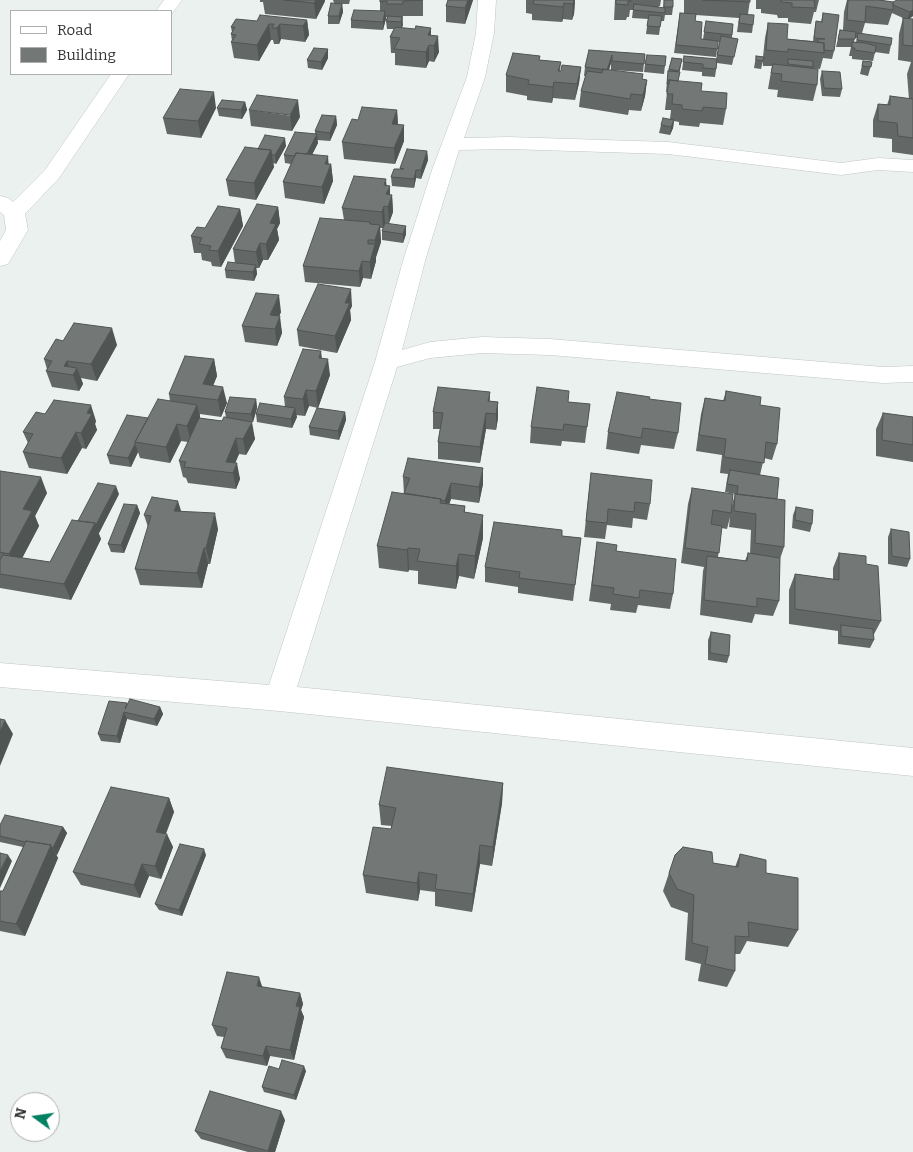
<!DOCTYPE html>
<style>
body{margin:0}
#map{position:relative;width:913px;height:1152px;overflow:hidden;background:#ebf1ee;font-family:Bitter,serif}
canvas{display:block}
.legend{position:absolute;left:10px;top:10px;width:162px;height:65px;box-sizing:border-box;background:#fff;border:1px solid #adaead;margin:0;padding:6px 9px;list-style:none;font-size:15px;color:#323433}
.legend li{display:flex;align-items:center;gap:10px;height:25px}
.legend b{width:25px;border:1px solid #adaead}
.north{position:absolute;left:10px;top:1092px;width:50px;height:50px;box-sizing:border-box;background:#fff;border:1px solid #adaead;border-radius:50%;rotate:284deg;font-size:14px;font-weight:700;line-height:20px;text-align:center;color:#323433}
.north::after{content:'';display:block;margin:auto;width:18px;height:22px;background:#008161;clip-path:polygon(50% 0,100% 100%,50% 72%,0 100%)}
</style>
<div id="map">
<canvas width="913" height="1152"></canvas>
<ul class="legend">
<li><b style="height:6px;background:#fff"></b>Road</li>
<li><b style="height:14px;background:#737876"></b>Building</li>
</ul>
<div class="north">N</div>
</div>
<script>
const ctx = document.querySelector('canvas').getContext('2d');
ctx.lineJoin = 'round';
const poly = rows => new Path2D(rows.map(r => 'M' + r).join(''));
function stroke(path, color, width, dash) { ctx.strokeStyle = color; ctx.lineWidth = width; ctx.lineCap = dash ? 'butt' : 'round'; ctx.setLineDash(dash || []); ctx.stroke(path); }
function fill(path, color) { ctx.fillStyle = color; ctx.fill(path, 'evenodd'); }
const street = poly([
 [164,0,182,0,171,15,171,11,156,11,164,0],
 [478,0,496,0,494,33,485,77,464,138,508,137,668,142,841,163,878,158,913,160,913,172,878,170,841,175,668,154,508,149,459,150,425,261,402,350,430,342,482,337,550,339,883,367,913,366,913,382,883,383,550,355,482,353,430,358,397,367,297,687,913,748,913,776,279,711,0,687,0,663,269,685,375,362,403,261,432,170,467,77,476,33,478,0],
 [111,74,129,74,59,178,25,214,28,230,8,264,0,266,0,241,6,230,4,215,0,212,0,196,8,198,13,202,45,170,111,74]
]);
stroke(street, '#c0c6c3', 1);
fill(street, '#fff');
fill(poly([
 [260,0,325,0,325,1,316,19,265,14,263,2,260,2],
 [333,0,350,0,349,4,342,4,343,12,339,24,328,24,328,16,334,3],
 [380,0,423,0,423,16,403,16,402,28,431,35,439,52,434,62,429,61,426,68,395,65,395,53,391,53,390,37,394,29,387,29,386,21,387,17,386,17,383,30,351,28,351,20,380,11],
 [473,0,465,24,446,22,446,6],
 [526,0,575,0,574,14,572,20,563,19,562,22,532,20,532,14,526,13],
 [615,0,661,0,660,6,659,6,658,8,663,8,664,0,673,7,672,15,665,15,664,21,661,21,659,35,646,34,648,19,632,18,633,10,630,10,629,17,627,17,626,20,614,20],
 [684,0,750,0,748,14,753,25,752,33,737,32,739,18,696,15,695,21,701,39,703,39,706,21,732,35,732,38,738,39,732,65,717,63,715,77,702,76,702,72,682,70,684,56,716,59,720,42,718,42,716,57,674,53,680,13,684,13],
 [756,0,819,0,816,12,814,12,811,24,788,22,788,18,778,18,777,15,761,13,761,9,756,9],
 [847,0,879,0,893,2,913,0,913,16,909,19,913,19,913,155,892,152,892,139,873,137,873,120,878,104,887,105,890,96,909,99,907,74,911,62,898,60,899,34,903,18,892,13,888,25,865,23,862,33,891,45,889,54,875,52,873,61,852,59,852,56,849,56,851,47,836,47,840,30,843,30,844,12],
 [855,38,857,38,856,42,854,42],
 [823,13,834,51,832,59,823,58,820,69,813,68,817,85,813,101,777,97,778,90,768,89,772,66,763,66,763,61,761,69,754,68,756,56,763,57,765,38,768,23,787,39,813,41,816,21,821,22],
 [307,20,309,35,305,42,281,39,279,44,274,44,273,40,271,40,259,61,234,58,231,42,232,41,231,34,232,32,231,27,257,21],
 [328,49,328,58,322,70,308,68,307,60],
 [589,50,645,54,643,72,611,70,611,63,609,70,647,80,645,96,641,111,629,110,628,115,579,107,581,91,586,76,584,76,585,67],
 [666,56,664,74,644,72,645,64],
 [672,58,682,59,678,81,701,91,726,109,723,125,700,123,699,127,679,125,679,122,674,121,673,128,670,135,659,133,661,125,670,119,671,110,665,110,667,92,666,92,668,71],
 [540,60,561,62,560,71,581,67,579,83,575,100,553,98,552,103,527,100,527,96,506,92,506,75],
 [863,61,872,62,868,76,860,74],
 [822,71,842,89,840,97,822,96,820,79],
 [245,102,247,110,242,119,219,116,217,108],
 [216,108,201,138,167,134,163,118],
 [249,110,300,117,292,131,251,126],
 [397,110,398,124,404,141,395,164,344,159,342,142],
 [336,116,337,125,330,141,317,140,318,143,312,155,329,164,331,164,333,181,324,204,285,198,283,182,291,164,285,163,284,155,315,134,315,131],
 [286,146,276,164,273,163,274,167,256,200,229,196,226,180,258,149],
 [427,151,428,160,421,179,416,178,414,188,392,186,391,177,400,169,400,168],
 [387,186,390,195,392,195,393,212,389,223,385,223,383,228,380,228,381,242,376,257,376,261,371,279,363,278,360,287,305,282,303,266,344,220,342,208],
 [278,207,280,223,277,229,279,240,268,260,263,260,259,268,256,268,257,274,254,281,226,278,225,270,235,263,233,249],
 [240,209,243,226,221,267,212,266,211,262,202,260,201,253,194,253,191,236],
 [406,226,406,234,403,243,382,240,382,231],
 [352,306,350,310,351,320,337,353,299,346,297,330],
 [281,312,279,316,282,333,277,346,245,342,242,326],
 [63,341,117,345,97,381,81,378,83,384,79,391,52,387,46,371,47,369,44,359],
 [322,358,330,375,318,408,309,406,305,416,296,415,297,417,292,428,257,422,256,414,285,407,284,397],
 [214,359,217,376,213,385,227,403,221,417,200,414,200,418,222,421,226,418,225,412,256,399,257,408,253,422,250,422,255,439,246,455,239,454,235,463,240,479,236,489,188,483,186,478,183,477,179,461,188,442,181,441,170,463,140,458,138,452,131,467,110,464,107,455,148,418,170,401,169,394],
 [726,391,760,405,777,444,772,460,764,458,760,475,777,499,784,547,780,559,779,601,773,616,755,614,752,623,700,615,703,571,704,567,681,563,688,504,692,488,732,505,735,494,725,492,728,474,720,473,722,455,696,451,701,414,705,398,723,401],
 [730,517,729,527,751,530,750,554,748,553,745,561,718,557,721,528,727,529],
 [490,392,490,401,498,402,498,418,496,430,486,429,480,463,438,459,438,442,440,429,433,429,433,412],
 [649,399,678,433,674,449,641,445,639,454,606,449,608,432],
 [568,402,590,404,585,443,562,441,561,446,530,443,531,427],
 [345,412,346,420,339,440,310,435,309,427],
 [883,413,913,417,913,462,876,456,876,429],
 [96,421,95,424,97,430,86,449,82,448,67,474,29,468,23,452,28,443,23,432],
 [0,471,47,493,35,516,39,526,22,558,50,562,78,521,119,494,99,533,98,533,101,539,71,600,0,588],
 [591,473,650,504,647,520,633,518,632,528,607,525,605,539,584,537],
 [403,477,483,484,479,503,451,499,449,504,465,506,465,513,483,538,474,579,459,576,456,589,418,584,418,571,409,570,408,572,379,568,377,546,404,494],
 [137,505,140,513,124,553,111,552,108,544],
 [796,507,812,524,810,532,792,528,793,515],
 [181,511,218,529,210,564,208,564,202,588,140,585,135,569,148,527,144,515],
 [891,529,910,559,907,567,888,564,888,537],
 [562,536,581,538,573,601,518,593,518,587,485,582,485,567],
 [597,542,616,551,673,594,670,609,638,605,636,613,610,610,611,604,589,601],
 [839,553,866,564,881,621,873,636,874,640,870,648,838,644,838,631,789,624,789,590,795,574,833,579,833,568],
 [711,632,729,656,727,663,708,660,708,640],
 [127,703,127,705,160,707,163,714,157,726,127,719,120,743,101,741,98,734],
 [503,783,502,803,492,866,480,864,472,912,435,906,435,892,420,890,418,901,366,893,363,875,391,829,392,826,381,825,379,805],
 [169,798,174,812,166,834,173,847,161,879,149,876,140,898,81,885,73,872],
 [0,825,63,827,67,833,57,855,56,854,58,858,25,936,0,931,0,891,3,891,23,847,0,842],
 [740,854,766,873,798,930,788,947,747,941,740,954,735,954,735,971,727,987,698,981,701,964,685,960,688,913,671,907,663,891,675,855,713,863,735,867],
 [206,855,182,916,159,910,155,904],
 [262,987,300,993,303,1004,301,1010,304,1017,294,1060,270,1056,267,1066,226,1058,221,1048,224,1037,217,1036,212,1025],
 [279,1069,306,1071,296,1100,264,1092,262,1087],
 [285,1120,275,1152,248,1152,201,1139,195,1131]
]), '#636765');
fill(poly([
 [316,0,325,0,325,1,316,19,314,3],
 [468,0,473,0,465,24,465,8],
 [575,0,574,14,572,20,573,4],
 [564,3,563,19,562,22,563,7],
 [342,4,343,12,339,24,339,16],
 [913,10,913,16,907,20,910,12],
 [385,11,386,19,383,30,383,22],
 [402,17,403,25,401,30,401,22],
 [307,20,309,35,305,42,303,26],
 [269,24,271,40,259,61,257,45],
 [280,24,281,39,279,44,277,28],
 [431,28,431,43,429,45,429,61,426,68,426,52,428,35],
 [438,36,439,52,434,62,434,46],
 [328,49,328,58,322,70,321,62],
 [612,55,611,63,606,78,607,70],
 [581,67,579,83,575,100,577,84],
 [647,80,645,96,641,111,643,95],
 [554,82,553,98,552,103,553,87],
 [214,92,216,108,201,138,198,121],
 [298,100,300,117,292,131,290,115],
 [245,102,247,110,242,119,241,110],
 [397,110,398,126,392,124],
 [336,116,337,125,330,141,330,133],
 [674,120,673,128,670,135,671,127],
 [404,125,404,141,395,164,394,148],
 [317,134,318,143,306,166,305,157],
 [285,138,286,146,276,164,275,155],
 [271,150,274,167,256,200,254,183],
 [427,151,428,160,421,179,421,170],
 [328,156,329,169,331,164,333,181,324,204,322,187,325,164],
 [416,170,416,178,414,188,414,179],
 [386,179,387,192,390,186,390,201,392,195,393,212,389,223,388,207,384,185],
 [384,206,385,223,383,228,382,212],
 [278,207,280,223,277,229,279,240,268,260,266,244,270,223],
 [240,209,243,226,221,267,218,251],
 [380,225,381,242,376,257,376,261,371,279,370,262,375,245,375,240],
 [406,226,406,234,403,243,403,234],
 [260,243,263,260,259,268,256,252],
 [362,261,363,278,360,287,359,271],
 [256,265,257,274,254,281,253,272],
 [351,289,352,306,350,310,351,320,337,353,335,336,345,303],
 [279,295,281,312,274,329,270,315],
 [280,316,282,333,277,346,275,329],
 [112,328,117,345,97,381,91,364],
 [321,351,323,367,319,358],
 [214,359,217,376,208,399,203,384],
 [328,359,330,375,318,408,316,391],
 [67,361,72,375,64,366],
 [77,368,83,384,79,391,73,375],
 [223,387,227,403,221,417,218,400],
 [306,390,309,406,305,416,303,399],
 [256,399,257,408,253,422,251,414],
 [498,402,498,418,496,430,496,414],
 [91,405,96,421,95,424,97,430,86,449,81,433,87,413],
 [197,405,201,421,191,442,187,426],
 [295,408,297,417,292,428,291,419],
 [345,412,346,420,339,440,338,431],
 [486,413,486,429,480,463,480,447],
 [252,422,255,439,246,455,243,439],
 [177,424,181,441,170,463,166,447],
 [76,432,82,448,67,474,61,458],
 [236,438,239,454,231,473,226,462],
 [135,444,138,452,131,467,128,458],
 [237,463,240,479,236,489,233,473],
 [483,468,483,484,479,503,479,487],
 [41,477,47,493,35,516,39,526,16,570,9,554,23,509],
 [451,483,451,499,445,517,445,501],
 [116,486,119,494,99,533,96,525],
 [178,501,183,517,174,511],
 [137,505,140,513,124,553,121,545],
 [215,513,218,529,210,564,206,548],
 [483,515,483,538,474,579,475,556],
 [95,523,101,539,71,600,64,584],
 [204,548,208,564,202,588,197,573],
 [408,548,409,570,408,572,407,550],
 [459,554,459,576,456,589,456,566],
 [160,707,163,714,157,726,154,719],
 [124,712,127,719,120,743,117,736],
 [5,720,13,734,0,766,0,732],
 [503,783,502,803,492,866,493,847],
 [169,798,174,812,161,845,156,832],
 [63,827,67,833,57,855,53,848],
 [167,834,173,847,161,879,155,866],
 [51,845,58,858,25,936,16,924],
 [480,845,480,864,472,912,473,894],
 [204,849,206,855,182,916,179,910],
 [8,855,12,861,0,888,0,871],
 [142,864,149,876,140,898,134,885],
 [419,872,420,890,418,901,417,883],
 [259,977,263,989,257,986],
 [300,993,303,1004,301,1010,304,1017,294,1060,290,1050,296,1006],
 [266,1046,270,1056,267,1066,263,1056],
 [304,1066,306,1071,296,1100,294,1095],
 [281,1111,285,1120,275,1152,269,1152,268,1151]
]), '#505453');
const building = poly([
 [284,0,316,0,314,3,284,0],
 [380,0,423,0,403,1,403,4,387,4,387,1,380,2,380,0],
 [448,0,468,0,465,8,446,6,448,0],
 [534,0,574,0,573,4,564,3,563,7,533,4,534,0],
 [616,0,631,0,631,1,628,1,628,5,616,4,616,0],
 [664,0,673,0,673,7,664,7,664,0],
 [703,0,750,0,750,2,703,0],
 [781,0,814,0,815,8,792,7,792,3,781,2,781,0],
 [848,0,879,0,893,2,893,10,866,6,865,22,847,20,848,0],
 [897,0,913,0,913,10,910,12,893,5,893,2,897,0],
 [331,3,342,4,339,16,328,16,331,3],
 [634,4,665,8,665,13,633,10,634,4],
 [354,10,385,11,383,22,351,20,354,10],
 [680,13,696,14,695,21,702,22,701,39,718,41,718,49,676,45,680,13],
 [823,13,839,15,834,51,824,50,824,43,818,42,818,39,825,39,814,38,816,21,822,22,823,13],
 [740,14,754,15,753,25,739,23,740,14],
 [260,15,307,20,303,26,280,24,277,28,272,28,274,24,269,24,257,45,231,42,236,35,231,34,235,27,231,27,236,19,257,21,260,15],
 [649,15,662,16,660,27,647,26,649,15],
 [388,16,402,17,401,22,386,21,388,16],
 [903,18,913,19,913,46,903,45,903,18],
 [706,21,733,24,732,35,704,32,706,21],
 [768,23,788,24,787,39,824,43,824,53,788,49,788,52,766,50,768,23],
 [416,26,431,28,428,35,438,36,434,46,429,45,426,52,394,49,400,38,390,37,395,27,415,29,416,26],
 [840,30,856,32,855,39,838,39,840,30],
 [858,33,892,38,891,45,857,40,858,33],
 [721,36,738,39,734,57,717,55,721,36],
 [852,42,865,43,876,46,875,53,854,50,855,48,852,48,852,42],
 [314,48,328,49,321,62,307,60,314,48],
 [589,50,645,54,644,64,612,61,612,55,607,70,585,67,589,50],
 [513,53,540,56,539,60,561,62,558,71,561,71,562,65,581,67,577,84,554,82,553,87,528,84,529,80,506,75,513,53],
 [647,55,666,56,665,66,645,64,647,55],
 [684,56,717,59,716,69,703,68,703,64,683,62,684,56],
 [756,56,764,57,763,61,756,60,756,56],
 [672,58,682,59,679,71,669,69,672,58],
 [788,59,813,61,813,67,788,64,788,59],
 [863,61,872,62,871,67,862,66,863,61],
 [773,64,818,69,817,85,781,81,782,74,771,73,773,64],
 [603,69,643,74,642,79,647,80,643,95,631,94,630,99,581,91,587,71,602,73,603,69],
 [668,71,680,72,678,81,669,80,669,84,667,84,668,71],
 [822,71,840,72,842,89,824,88,822,71],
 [669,80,702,83,701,91,727,93,726,109,703,107,702,111,682,109,682,105,672,104,673,94,667,94,669,80],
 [180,89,214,92,198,121,163,118,180,89],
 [257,95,298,100,290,115,249,110,257,95],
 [890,96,913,99,913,138,898,136,897,123,878,121,878,104,890,105,890,96],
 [222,100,245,102,241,110,217,108,222,100],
 [362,107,397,110,392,124,404,125,394,148,342,142,352,119,358,120,362,107],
 [322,115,336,116,330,133,315,131,322,115],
 [663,118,674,120,671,127,661,125,663,118],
 [295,132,317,134,307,154,296,153,295,156,284,155,295,132],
 [265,135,285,138,275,155,272,155,271,150,258,149,265,135],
 [245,147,271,150,254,183,226,180,245,147],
 [407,149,427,151,421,170,416,170,414,179,391,177,394,169,404,169,400,168,407,149],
 [296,153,328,156,325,164,331,164,322,187,283,182,296,153],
 [354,176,386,179,384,185,390,186,386,194,392,195,388,207,384,206,382,212,342,208,354,176],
 [257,204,278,207,270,223,276,224,266,244,260,243,256,252,233,249,257,204],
 [218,206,240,209,218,251,209,250,211,246,199,244,202,238,191,236,197,227,205,228,218,206],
 [320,218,370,222,370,224,380,225,375,240,368,240,368,244,375,244,370,262,362,261,359,271,303,266,320,218],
 [385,223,406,226,403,234,382,231,385,223],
 [228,262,256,265,253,272,225,270,228,262],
 [318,284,351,289,345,303,350,303,335,336,297,330,318,284],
 [256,293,279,295,270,315,280,316,275,329,242,326,256,293],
 [74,323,112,328,91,364,67,361,64,366,77,368,73,375,46,371,52,361,44,359,56,339,63,341,74,323],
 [303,349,321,351,319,358,328,359,316,391,306,390,303,399,284,397,303,349],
 [185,356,214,359,203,384,223,387,218,400,169,394,185,356],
 [438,387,490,392,488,401,498,402,496,414,486,413,480,447,438,442,443,413,433,412,438,387],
 [537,387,569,391,568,402,590,404,587,427,564,424,563,430,531,427,537,387],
 [726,391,761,397,760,405,780,408,777,444,766,442,764,463,724,457,726,439,699,435,705,398,725,401,726,391],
 [617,392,650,397,649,399,681,403,678,433,643,428,641,438,608,432,617,392],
 [230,397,256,399,251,414,225,412,230,397],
 [158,399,197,405,187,426,177,424,166,447,135,442,158,399],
 [54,400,91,405,87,413,92,414,81,433,76,432,61,458,23,452,33,434,23,432,36,412,45,414,54,400],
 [260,403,295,408,291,419,256,414,260,403],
 [317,408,345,412,338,431,309,427,317,408],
 [883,413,913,417,913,445,882,440,883,413],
 [127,415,148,418,135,442,135,444,128,458,107,455,127,415],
 [224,417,252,422,243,439,236,438,226,462,237,463,233,473,184,467,186,462,179,461,199,418,222,421,224,417],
 [408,458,483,468,479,487,451,483,445,501,441,500,441,499,404,493,410,478,403,477,408,458],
 [730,470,779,478,777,499,737,494,738,486,727,484,730,470],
 [0,471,41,477,23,509,32,511,9,554,0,552,0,471],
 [591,473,652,480,650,504,635,502,634,512,608,509,607,523,586,521,591,473],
 [98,483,116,486,96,525,95,523,78,521,98,483],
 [692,488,733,494,731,513,713,510,711,524,722,526,719,553,685,548,692,488],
 [392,492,441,499,440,503,465,506,464,512,483,515,475,556,459,554,456,566,417,561,420,549,408,548,407,550,377,546,392,492],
 [735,494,785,500,784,547,755,543,756,514,734,511,735,494],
 [152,497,178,501,174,511,215,513,206,548,204,548,197,573,135,569,151,516,144,515,152,497],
 [124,504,137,505,121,545,108,544,124,504],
 [796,507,813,510,812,524,795,520,796,507],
 [72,520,95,523,64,584,0,574,0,560,3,555,50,562,72,520],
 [494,522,562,530,562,536,581,538,575,585,519,578,520,572,485,567,494,522],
 [891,529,909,532,910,559,892,556,891,529],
 [597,542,617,545,616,551,676,559,673,594,640,590,639,598,613,594,614,588,592,585,597,542],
 [748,553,780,558,779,601,757,598,757,607,704,600,707,556,747,561,748,553],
 [839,553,866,556,866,564,878,566,881,621,795,609,795,574,839,580,839,553],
 [841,625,873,629,874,640,841,636,841,625],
 [711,632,730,635,729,656,710,653,711,632],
 [130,699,160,707,154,719,124,712,117,736,98,734,109,701,127,703,125,709,130,699],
 [0,719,5,720,0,732,0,719],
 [387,767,503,783,493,847,480,845,473,894,435,889,437,875,419,872,417,883,363,875,373,827,391,829,396,808,379,805,387,767],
 [111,787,169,798,156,832,167,834,155,866,142,864,134,885,73,872,111,787],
 [5,815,63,827,53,848,52,848,51,845,26,841,25,842,0,836,0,825,5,815],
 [26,841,51,845,16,924,0,921,0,891,3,891,26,841],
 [180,844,204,849,179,910,155,904,180,844],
 [683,847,712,852,713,863,738,867,740,854,766,860,766,873,798,878,798,930,748,922,749,937,735,936,735,971,705,964,708,947,692,943,694,895,677,889,669,873,675,855,683,847],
 [0,853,8,855,0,871,0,853],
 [227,972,259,977,257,986,300,993,296,1006,300,1007,290,1050,266,1046,263,1056,221,1048,227,1028,212,1025,227,972],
 [282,1060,304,1066,294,1095,262,1087,269,1066,279,1069,282,1060],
 [210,1091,281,1111,268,1151,195,1131,210,1091]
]);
fill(building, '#737876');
stroke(building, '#505453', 1);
</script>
